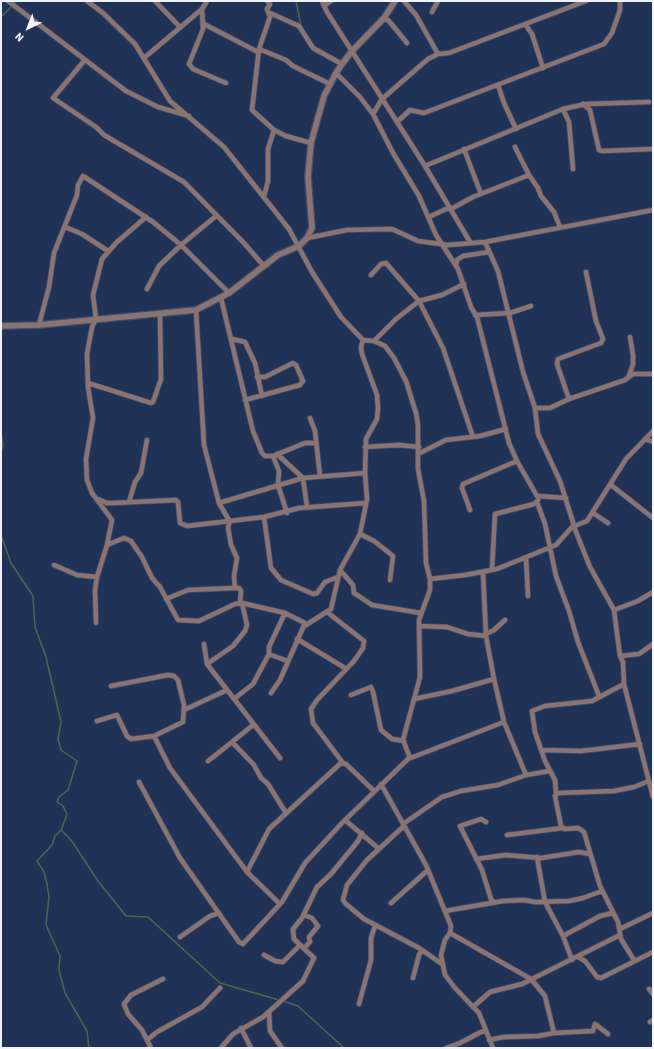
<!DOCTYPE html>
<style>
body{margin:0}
#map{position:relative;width:654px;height:1049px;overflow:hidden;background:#203357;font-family:"Source Sans 3",sans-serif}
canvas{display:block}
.frame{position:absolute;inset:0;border:2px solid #eef3fd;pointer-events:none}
.north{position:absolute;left:8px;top:8px;width:40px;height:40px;-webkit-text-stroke:3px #203357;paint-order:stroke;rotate:223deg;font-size:11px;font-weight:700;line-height:16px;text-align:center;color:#eef3fd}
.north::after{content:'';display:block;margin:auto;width:14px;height:18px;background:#eef3fd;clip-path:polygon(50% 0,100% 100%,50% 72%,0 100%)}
</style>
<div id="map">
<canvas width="654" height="1049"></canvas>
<div class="frame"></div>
<div class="north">N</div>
</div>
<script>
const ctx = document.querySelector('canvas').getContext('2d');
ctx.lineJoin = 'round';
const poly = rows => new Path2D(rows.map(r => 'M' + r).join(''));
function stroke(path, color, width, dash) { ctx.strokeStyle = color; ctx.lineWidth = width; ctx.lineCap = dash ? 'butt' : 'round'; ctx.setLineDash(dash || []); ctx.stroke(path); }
stroke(poly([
 [296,1,301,26],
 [1,17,17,1],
 [1,431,3,446,1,451],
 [1,535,11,563,33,596,35,627,46,657,61,722,58,739,61,750,77,761,68,790,59,797,57,802,63,806,67,814,65,820,61,830,55,836,52,845,37,861,44,872,47,884,49,897,46,925,60,956,59,970,65,993,87,1031,89,1048],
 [61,830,71,840,98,881,126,916,148,917,220,983,279,1000],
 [283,1001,298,1006,344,1048]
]), '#476a4c', 1.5);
const minor = poly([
 [8,1,126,91,158,107,189,116],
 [87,1,103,13,135,44,170,101,224,147,289,229,312,272,341,317,363,340,374,341,385,346,394,358,406,381,416,413,418,425,418,469,424,501,426,563,430,579,430,590,419,620,420,677,403,740,410,758],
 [155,1,180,27],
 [267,1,270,4,267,9,270,17,259,49,252,110,274,130,286,136,311,143],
 [322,1,327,12,425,166,470,242],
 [404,1,416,15,438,54],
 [324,6,331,1],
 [202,9,203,29,189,64,193,69,226,83],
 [432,12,438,1],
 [270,13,299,26,313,48,342,64],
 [384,18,389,21,407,43],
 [204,24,258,52],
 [525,24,532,34,543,68],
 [259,49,286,60,293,66,330,84],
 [144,58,202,9,207,1],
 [84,61,53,98,96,127,104,135,184,182,243,242,263,265],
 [336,73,360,97,373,114,393,153,419,196,436,235,458,269,471,307,477,317,509,443,517,461,537,496,566,498],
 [498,85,504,103,516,129],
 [583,104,590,110,599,150,602,151,653,149],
 [563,109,569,122,573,169],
 [373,114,382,99,428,59,438,54,449,53,586,1],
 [397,122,410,110,424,113,604,44,612,33,620,10,620,1],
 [515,147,529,175,538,188,541,196,554,212,560,227],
 [464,149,481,194],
 [425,166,563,109,586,104,649,102],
 [264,196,268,181,268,149,274,130],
 [146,217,117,242,102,259,93,295,96,319,92,327,87,354,88,387,93,418,86,459,87,480,92,493,112,520,107,545,124,538,131,541,142,557,152,578,160,587,178,620,199,621,235,604,242,603,285,613,305,623],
 [429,217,446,209,451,209,473,197,529,175],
 [65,227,82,234,108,251],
 [307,238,347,230,392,229,418,241,448,245,485,242,653,210],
 [485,242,498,271,523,372,535,408,550,408,569,399,625,380,633,374,653,374],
 [456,265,457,260,463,256,489,252],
 [371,275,381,264,386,263,419,301,443,348,473,437],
 [147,289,159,266,181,245,216,216],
 [221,298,253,431,262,453,265,456,273,456,305,443,316,443],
 [196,310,204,445,219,503,230,522,228,527,231,545,237,558,234,576,235,588],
 [475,315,510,313,531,306],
 [39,325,49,287,54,253,77,195,78,185,83,176,153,222,181,245,229,293],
 [232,339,245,342,255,363,262,396],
 [374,341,396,319,419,301,442,295,464,284],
 [629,376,633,364,633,355,630,337],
 [88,383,151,403,153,402,161,379,160,314],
 [569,399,557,364,558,359,601,343,603,339,596,321,586,272],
 [245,400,300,385,303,381,296,365,293,363,265,377,257,377],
 [535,408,538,434,560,481,576,532,590,567,614,610,620,656,623,662,624,684,653,797],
 [310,418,315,431,320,476],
 [645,439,653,442],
 [365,447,399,445,419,447],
 [277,454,303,478,307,507],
 [418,454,446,440,480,436,506,429],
 [273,456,279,471,278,485,287,513],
 [611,485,653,518],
 [98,499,107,503,114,503,176,500,178,502,180,523,187,526,264,517,299,508,366,503],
 [129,502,135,482,141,473,147,440],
 [537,502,545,524,556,576,569,611,578,642,599,696],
 [219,503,303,478,365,473],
 [470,510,462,488,463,484,517,461],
 [593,513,608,523],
 [264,517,271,568,281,580,313,594,317,593,325,582,338,577],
 [360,534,374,541,393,556,390,580],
 [526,558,528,596],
 [54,565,77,575,97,577],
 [492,569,495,514,534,504,538,500],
 [340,570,353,585,354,593,372,605,421,613],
 [483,572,486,636,494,679,504,722,526,775],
 [430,579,465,575,497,569,556,545,572,527,587,521,626,459,653,431],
 [166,599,188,590,235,588,239,588,241,591,240,603],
 [614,610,638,601,653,592],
 [327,612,364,641,363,648,354,661,317,700,311,709,313,723,343,763],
 [96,623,95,590,97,577,107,545],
 [419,626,447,627,468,634,486,636],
 [486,634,494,630,505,620],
 [297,639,345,668],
 [204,644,207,664,280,758],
 [269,654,269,647,285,613],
 [620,656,639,654,653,644],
 [207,664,233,646,245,631,247,625,242,603],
 [271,693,280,680,305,623,306,625,331,609,340,570,360,534,367,499,365,473,366,439,377,419,378,408,377,395,362,354,361,347,363,340],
 [351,695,371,687,373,692,381,730,392,739,404,741],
 [234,699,253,684,269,654,287,661],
 [414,699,452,691,494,679],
 [184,710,227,690],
 [97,721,117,715,127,736,131,739,154,736,183,722,184,705,178,680,174,676,168,675,111,686],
 [253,725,232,742,254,765,261,778,268,784,286,813],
 [154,736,170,768,247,872,280,904],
 [542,750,581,751,640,744],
 [208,761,232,742],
 [139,782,180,858,239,942,243,944,282,902,305,863,342,823,408,759,504,722],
 [381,784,426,865,451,926,450,933,445,940,441,955,445,975,455,988,479,1013,493,1048],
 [556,793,555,780,545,761,535,732,532,711,545,706,592,701,624,684],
 [345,820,378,848],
 [486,822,481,819,460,826,482,870,491,899,494,902],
 [403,824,442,797,461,791,498,785,526,775,550,771],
 [404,826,367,860,347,885,343,900,346,904,364,919,419,948,442,964],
 [507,835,563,828],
 [537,857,545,902,563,936],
 [476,859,506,855,541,858,579,852,590,854],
 [247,872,269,829,341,763,346,764,374,791],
 [391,903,428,870],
 [445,911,503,901,524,900,535,902,569,901,583,898,602,891],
 [304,915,312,918,318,926,309,937,310,942,304,948],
 [620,929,653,913],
 [450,933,531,979,545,996,554,1033],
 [180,937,210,916,219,913],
 [264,955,275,961,283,962,300,945],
 [578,957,585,961,597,977,601,978,653,952],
 [572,960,563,936,600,916,613,913],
 [634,960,621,939,618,922,600,886,584,832,578,828,565,829,561,826,555,796,558,793,614,791,634,787,649,781],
 [413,978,419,955,422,950],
 [649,989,653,994],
 [359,1004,371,960,371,938,375,926],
 [473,1007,490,992,522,984,620,935],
 [269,1012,270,1031,282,1048],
 [650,1022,653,1020],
 [241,1028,251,1048],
 [147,1040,157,1032,202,1007,220,988],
 [489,1040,504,1037,538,1036,554,1033,593,1031,595,1024,608,1034],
 [151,1048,142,1030,128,1014,124,1004,131,995,163,979],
 [221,1048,233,1034,263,1017,303,981,314,958,294,939,293,929,302,918,317,887,331,874,358,841,362,833],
 [446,1048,460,1043,481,1032,486,1031]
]);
const tertiary = poly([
 [1,326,39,325,196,310,229,293,278,255,299,246,307,238,312,228,308,177,311,143,324,96,336,73,342,64,352,51,384,18,395,1]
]);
stroke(minor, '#3d4e6e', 6);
stroke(tertiary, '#3d4e6e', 8);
stroke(minor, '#8b7371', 4.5);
stroke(tertiary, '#8b7371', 5.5);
</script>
